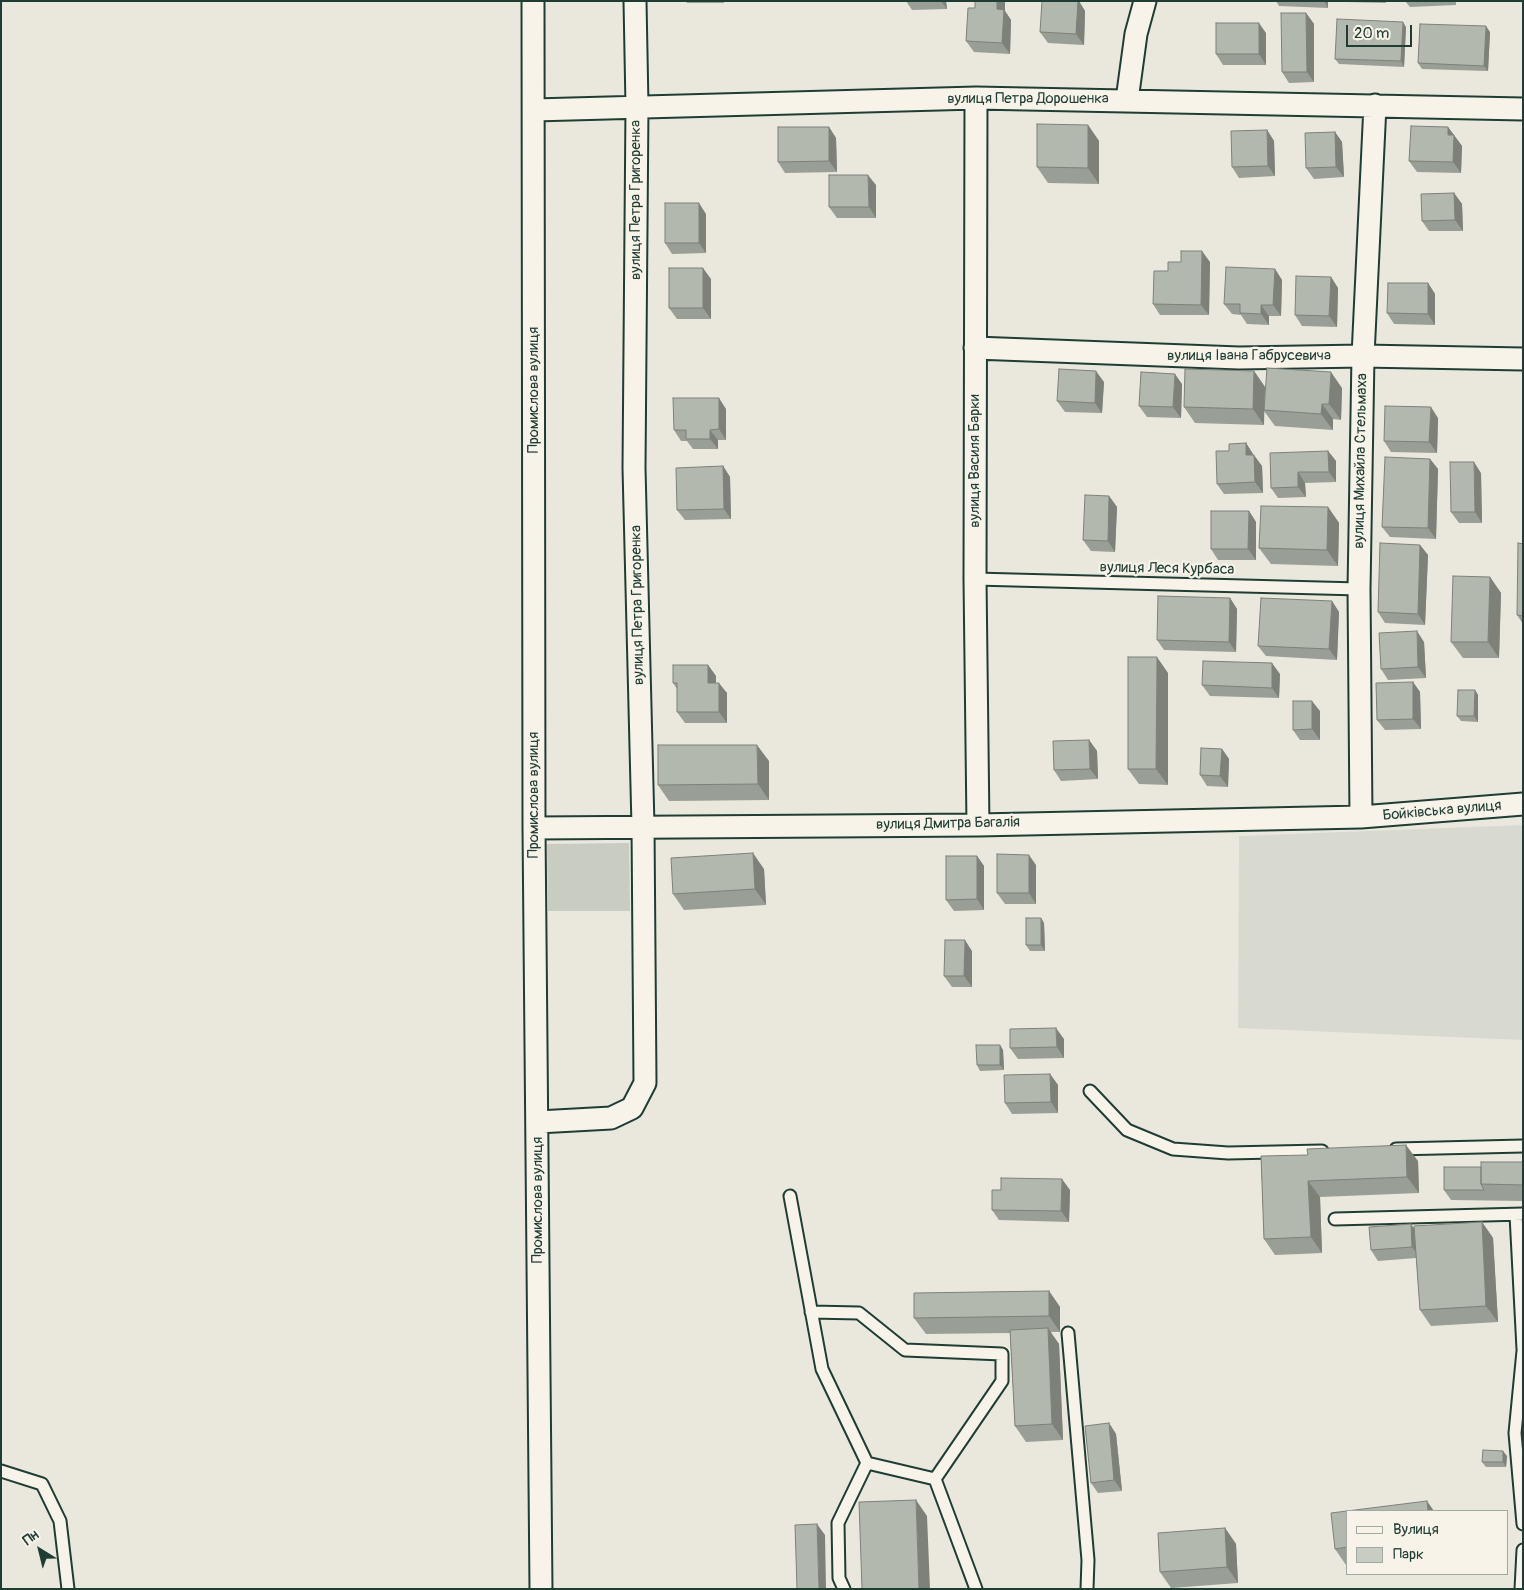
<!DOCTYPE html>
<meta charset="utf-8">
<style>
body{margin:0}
#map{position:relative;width:1524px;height:1590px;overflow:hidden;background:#eae8dd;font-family:Pangolin,sans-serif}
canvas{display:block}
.frame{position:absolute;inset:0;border:2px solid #1f3d34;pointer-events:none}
.legend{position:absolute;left:1346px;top:1510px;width:162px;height:65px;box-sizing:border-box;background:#f7f3e8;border:1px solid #a1aaa0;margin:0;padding:6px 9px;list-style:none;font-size:15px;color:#1f3d34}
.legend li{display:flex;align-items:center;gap:10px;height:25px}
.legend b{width:25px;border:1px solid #a1aaa0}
.north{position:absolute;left:15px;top:1525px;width:50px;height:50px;-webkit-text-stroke:4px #f7f3e8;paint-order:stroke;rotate:324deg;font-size:14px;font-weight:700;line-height:20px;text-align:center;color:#1f3d34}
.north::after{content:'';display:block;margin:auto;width:18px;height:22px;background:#1f3d34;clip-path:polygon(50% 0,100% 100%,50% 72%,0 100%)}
.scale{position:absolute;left:1346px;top:25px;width:66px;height:22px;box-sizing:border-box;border:2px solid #1f3d34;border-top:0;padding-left:6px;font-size:15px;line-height:18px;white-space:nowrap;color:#1f3d34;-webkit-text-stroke:4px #f7f3e8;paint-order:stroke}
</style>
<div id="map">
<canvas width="1524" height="1590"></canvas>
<div class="frame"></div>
<ul class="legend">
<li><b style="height:6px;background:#f7f3e8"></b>Вулиця</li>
<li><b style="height:14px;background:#c8ccc1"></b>Парк</li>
</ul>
<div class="north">Пн</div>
<div class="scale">20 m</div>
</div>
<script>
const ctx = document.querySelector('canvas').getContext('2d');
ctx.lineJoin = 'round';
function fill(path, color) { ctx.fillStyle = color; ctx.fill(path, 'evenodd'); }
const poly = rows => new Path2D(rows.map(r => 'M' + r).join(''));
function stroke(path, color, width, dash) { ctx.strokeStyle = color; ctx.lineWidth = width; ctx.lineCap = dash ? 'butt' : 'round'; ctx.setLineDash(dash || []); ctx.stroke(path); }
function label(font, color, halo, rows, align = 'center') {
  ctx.font = font + ' Pangolin,sans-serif'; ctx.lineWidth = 4.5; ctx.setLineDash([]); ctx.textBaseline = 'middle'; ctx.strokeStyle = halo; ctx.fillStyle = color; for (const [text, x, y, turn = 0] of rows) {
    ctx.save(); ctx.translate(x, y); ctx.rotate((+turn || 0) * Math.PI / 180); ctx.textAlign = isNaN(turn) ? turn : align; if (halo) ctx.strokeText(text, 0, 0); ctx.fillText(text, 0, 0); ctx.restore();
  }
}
fill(poly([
 [1523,825,1523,1040,1238,1028,1239,836]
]), '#d9dacf');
fill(poly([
 [629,843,630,911,548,911,547,844]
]), '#c8ccc1');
const lane = poly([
 [975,579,1359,589],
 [1090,1091,1127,1130,1173,1149,1228,1153,1322,1151],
 [1396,1149,1523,1146],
 [790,1196,822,1369,867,1463,838,1523,839,1578,844,1589],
 [1516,1215,1523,1349],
 [1335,1219,1523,1214],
 [811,1312,859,1313,905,1350,1002,1354,1002,1381,935,1479],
 [1068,1333,1088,1560,1087,1589],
 [1523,1351,1515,1433,1523,1524],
 [867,1463,935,1479,976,1589],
 [1,1471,42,1484,60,1521,68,1589],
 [1521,1589,1523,1550]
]);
const street = poly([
 [533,1,534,828,541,1589],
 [976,98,975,579,978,825],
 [1127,100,1136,34,1145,1],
 [534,110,976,98,1523,109],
 [975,348,1239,358,1363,356,1523,359],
 [1361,817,1359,589,1363,356,1375,105],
 [534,828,978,825,1361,817,1523,804],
 [538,1122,611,1118,632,1108,645,1083,643,826,634,468,637,106,635,1]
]);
stroke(lane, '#1f3d34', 15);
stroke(street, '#1f3d34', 25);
stroke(lane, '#f7f3e8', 11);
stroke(street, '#f7f3e8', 21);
fill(poly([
 [686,1,724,1,724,3,687,3],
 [906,1,946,1,947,9,912,10],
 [1276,1,1328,1,1328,8,1279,6],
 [1346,1,1386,1,1386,3,1346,2],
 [1405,1,1456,1,1456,5,1410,7],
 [1005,2,1005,11,1011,20,1010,54,974,52,966,41,975,8],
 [1079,2,1085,11,1084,45,1048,43,1040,32],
 [1306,13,1314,24,1314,82,1289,83,1282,72],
 [1406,27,1404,67,1339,64,1335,59],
 [1490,32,1488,71,1422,69,1418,63],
 [1266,33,1266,65,1223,65,1216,54],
 [1088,125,1099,141,1099,184,1048,183,1037,167],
 [829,127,836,138,837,172,785,173,778,162],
 [1448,127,1462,146,1461,173,1417,172,1409,161],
 [1267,130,1274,141,1275,176,1239,178,1232,167],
 [1335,132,1342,142,1344,177,1314,179,1306,168],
 [876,185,876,218,837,218,829,207],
 [1454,193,1462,204,1463,231,1429,231,1422,221],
 [706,214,706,253,672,254,665,243],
 [1210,262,1209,315,1160,315,1153,304,1168,271],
 [1275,269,1282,280,1281,316,1269,316,1269,325,1247,324,1241,315,1232,314,1224,304],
 [1331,277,1338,288,1337,327,1302,326,1295,315],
 [711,279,711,319,677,319,669,308],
 [1428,283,1435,294,1435,325,1394,324,1387,313],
 [1254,371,1265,387,1264,400,1342,388,1341,420,1333,419,1333,430,1275,426,1264,411,1264,425,1195,423,1184,407],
 [1104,382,1102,413,1065,412,1057,401],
 [1182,384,1181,418,1147,417,1139,406],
 [726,409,726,440,718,440,718,449,693,449,687,441,681,441,674,430],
 [1438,418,1437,453,1391,452,1384,441],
 [1246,443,1253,454,1253,455,1262,466,1263,493,1224,494,1217,484,1229,451],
 [1328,451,1336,461,1336,482,1305,483,1306,497,1278,498,1271,488],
 [1430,459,1438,469,1436,539,1390,537,1382,527],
 [723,466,730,477,731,519,685,520,677,510],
 [1481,473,1482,523,1459,523,1451,512],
 [1109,496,1117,507,1115,552,1091,551,1083,540],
 [1328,507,1339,523,1338,566,1271,564,1259,548],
 [1249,511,1256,522,1256,560,1218,560,1211,549],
 [1523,544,1523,624,1517,615],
 [1420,545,1428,555,1425,625,1385,623,1378,612],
 [1490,577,1501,593,1499,658,1463,658,1451,642],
 [1230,598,1237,609,1236,652,1164,650,1157,640],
 [1332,601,1339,612,1337,660,1266,656,1258,646],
 [1424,642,1426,678,1388,680,1381,669],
 [708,665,716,676,716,683,727,693,727,723,685,723,677,712,677,689,673,683],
 [1168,673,1168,785,1139,784,1128,769],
 [1280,674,1279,698,1210,696,1202,685],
 [1413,682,1420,692,1421,729,1385,730,1377,720],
 [1475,690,1478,695,1478,722,1461,721,1457,716],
 [1320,711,1320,740,1300,740,1293,730],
 [1089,740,1097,751,1098,779,1061,781,1054,770],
 [1222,749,1229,759,1228,787,1207,786,1200,775],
 [769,761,769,800,669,801,658,785],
 [977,856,984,866,984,910,954,911,946,900],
 [1036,865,1036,904,1005,904,997,893],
 [764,869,766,905,684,910,673,894],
 [1041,918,1044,923,1045,951,1030,951,1026,945],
 [972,951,972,987,952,987,944,976],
 [1064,1039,1064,1058,1018,1059,1010,1048],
 [1000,1045,1003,1050,1004,1070,980,1071,977,1065],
 [1050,1074,1058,1085,1058,1113,1012,1114,1005,1103],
 [1261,1156,1418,1161,1419,1193,1320,1197,1322,1253,1275,1255,1264,1239],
 [1523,1162,1523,1201,1451,1200,1444,1190,1481,1167],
 [1001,1190,1070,1190,1069,1222,999,1220,992,1210],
 [1482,1222,1493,1238,1498,1322,1431,1326,1420,1310,1416,1258,1378,1261,1371,1250,1415,1229],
 [1049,1291,1060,1307,1060,1332,1050,1332,1059,1344,1063,1440,1026,1442,1015,1426,1010,1333,926,1334,914,1318],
 [1109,1423,1116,1434,1122,1491,1098,1493,1091,1483],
 [1507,1456,1506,1467,1486,1467,1482,1462],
 [1348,1511,1348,1564,1346,1565,1335,1549],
 [1225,1528,1236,1544,1238,1583,1171,1588,1160,1572]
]), '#999e96');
fill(poly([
 [941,1,946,1,947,9],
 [997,1,1005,1,1005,11,1011,20,1010,54,1002,43,997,9],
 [1072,1,1079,1,1085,11,1084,45,1076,34],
 [1324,1,1328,1,1328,8],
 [1306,13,1314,24,1314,82,1307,72],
 [1403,22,1406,27,1404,67,1401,61],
 [1259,23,1266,33,1266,65,1259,54],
 [1486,26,1490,32,1488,71,1484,66],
 [1088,125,1099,141,1099,184,1088,168],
 [829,127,836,138,837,172,829,161],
 [1448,127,1462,146,1461,173,1453,162,1448,135],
 [1267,130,1274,141,1275,176,1268,166],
 [1335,132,1342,142,1344,177,1336,167],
 [868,175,876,185,876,218,869,207],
 [1454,193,1462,204,1463,231,1455,220],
 [699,203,706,214,706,253,699,243],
 [1202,251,1210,262,1209,315,1201,305],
 [703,268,711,279,711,319,703,308],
 [1275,269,1282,280,1281,316,1273,305],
 [1331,277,1338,288,1337,327,1329,316],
 [1428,283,1435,294,1435,325,1428,314],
 [1261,305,1269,316,1269,325,1261,314],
 [1096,371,1104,382,1102,413,1095,403],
 [1254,371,1265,387,1264,425,1253,409],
 [1331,372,1342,388,1341,420,1329,404],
 [1175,374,1182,384,1181,418,1173,407],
 [719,398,726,409,726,440,719,429],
 [1322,404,1333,419,1333,430,1321,414],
 [1431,407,1438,418,1437,453,1429,442],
 [710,430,718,440,718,449,710,439],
 [1246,443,1253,454,1253,466,1246,455],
 [1328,451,1336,461,1336,482,1329,472],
 [1254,455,1262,466,1263,493,1255,482],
 [1430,459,1438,469,1436,539,1428,528],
 [1474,462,1481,473,1482,523,1475,512],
 [723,466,730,477,731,519,724,509],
 [1298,472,1305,483,1306,497,1298,487],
 [1109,496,1117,507,1115,552,1108,541],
 [1328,507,1339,523,1338,566,1327,550],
 [1249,511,1256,522,1256,560,1248,549],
 [1420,545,1428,555,1425,625,1418,614],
 [1490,577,1501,593,1499,658,1488,642],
 [1230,598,1237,609,1236,652,1229,642],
 [1332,601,1339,612,1337,660,1329,649],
 [1417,631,1424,642,1426,678,1418,667],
 [1157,657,1168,673,1168,785,1156,769],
 [1272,663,1280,674,1279,698,1272,688],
 [708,665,716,676,716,693,708,683],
 [1413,682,1420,692,1421,729,1413,719],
 [719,683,727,693,727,723,719,712],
 [1475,690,1478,695,1478,722,1474,716],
 [1312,701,1320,711,1320,740,1312,729],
 [1089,740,1097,751,1098,779,1090,769],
 [757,745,769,761,769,800,758,784],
 [1222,749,1229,759,1228,787,1220,776],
 [753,853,764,869,766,905,755,889],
 [1029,855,1036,865,1036,904,1029,893],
 [977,856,984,866,984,910,977,899],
 [1041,918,1044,923,1045,951,1041,945],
 [965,940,972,951,972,987,964,976],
 [1056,1028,1064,1039,1064,1058,1057,1047],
 [1000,1045,1003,1050,1004,1070,1000,1065],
 [1050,1074,1058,1085,1058,1113,1051,1102],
 [1406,1145,1418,1161,1419,1193,1407,1177],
 [1062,1179,1070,1190,1069,1222,1061,1211],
 [1308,1181,1320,1197,1322,1253,1311,1237],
 [1482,1222,1493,1238,1498,1322,1486,1306],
 [1411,1224,1418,1234,1420,1258,1412,1247],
 [1049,1291,1060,1307,1060,1332,1049,1316],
 [1048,1328,1059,1344,1063,1440,1052,1424],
 [1109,1423,1116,1434,1122,1491,1114,1480],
 [1503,1451,1507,1456,1506,1467,1503,1462],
 [916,1500,927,1516,930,1589,919,1589],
 [1427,1501,1434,1511,1428,1511],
 [817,1524,825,1535,826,1589,819,1589],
 [1225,1528,1236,1544,1238,1583,1227,1567]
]), '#7d817a');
const building = poly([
 [975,1,997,1,997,9,1004,10,1002,43,966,41,968,8,975,8,975,1],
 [1042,1,1078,1,1076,34,1040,32,1042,1],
 [1281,13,1306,13,1307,72,1282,72,1281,13],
 [1337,19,1403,22,1401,61,1335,59,1337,19],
 [1216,23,1259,23,1259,54,1216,54,1216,23],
 [1420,24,1486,26,1484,66,1418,63,1420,24],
 [1037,124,1088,125,1088,168,1037,167,1037,124],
 [1411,126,1448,127,1448,135,1454,135,1453,162,1409,161,1411,126],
 [778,127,829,127,829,161,778,162,778,127],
 [1267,130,1268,166,1232,167,1231,131,1267,130],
 [1335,132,1336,167,1306,168,1305,133,1335,132],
 [829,175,868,175,869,207,829,207,829,175],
 [1454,193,1455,220,1422,221,1421,194,1454,193],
 [665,203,699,203,699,243,665,243,665,203],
 [1181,251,1202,251,1201,305,1153,304,1154,271,1168,271,1168,262,1181,262,1181,251],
 [1226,267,1275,269,1273,305,1261,305,1261,314,1240,313,1240,304,1224,304,1226,267],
 [669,268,703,268,703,308,669,308,669,268],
 [1296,276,1331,277,1329,316,1295,315,1296,276],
 [1388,283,1428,283,1428,314,1387,313,1388,283],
 [1267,368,1331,372,1329,404,1322,404,1321,414,1264,410,1267,368],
 [1059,369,1096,371,1095,403,1057,401,1059,369],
 [1185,369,1254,371,1253,409,1184,407,1185,369],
 [1141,372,1175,374,1173,407,1139,406,1141,372],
 [673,398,719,398,719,429,710,430,710,439,686,439,686,430,674,430,673,398],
 [1385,406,1431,407,1429,442,1384,441,1385,406],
 [1246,443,1246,455,1254,455,1255,482,1217,484,1216,451,1229,451,1229,444,1246,443],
 [1328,451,1329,472,1298,472,1298,487,1271,488,1270,453,1328,451],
 [1385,457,1430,459,1428,528,1382,527,1385,457],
 [1450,462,1474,462,1475,512,1451,512,1450,462],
 [723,466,724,509,677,510,676,468,723,466],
 [1085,495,1109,496,1108,541,1083,540,1085,495],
 [1261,506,1328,507,1327,550,1259,548,1261,506],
 [1211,511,1249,511,1248,549,1211,549,1211,511],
 [1380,543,1420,545,1418,614,1378,612,1380,543],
 [1518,543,1523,544,1523,616,1517,615,1518,543],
 [1453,576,1490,577,1488,642,1451,642,1453,576],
 [1158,596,1230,598,1229,642,1157,640,1158,596],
 [1261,598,1332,601,1329,649,1258,646,1261,598],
 [1417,631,1418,667,1381,669,1379,633,1417,631],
 [1128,657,1157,657,1156,769,1128,769,1128,657],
 [1203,661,1272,663,1272,688,1202,685,1203,661],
 [673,665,708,665,708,683,719,683,719,712,677,712,677,683,673,683,673,665],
 [1413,682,1413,719,1377,720,1376,683,1413,682],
 [1458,690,1475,690,1474,716,1457,716,1458,690],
 [1293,701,1312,701,1312,729,1293,730,1293,701],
 [1089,740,1090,769,1054,770,1053,741,1089,740],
 [658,745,757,745,758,784,658,785,658,745],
 [1201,748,1222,749,1220,776,1200,775,1201,748],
 [753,853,755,889,673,894,671,858,753,853],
 [997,854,1029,855,1029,893,997,893,997,854],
 [946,856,977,856,977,899,946,900,946,856],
 [1026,918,1041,918,1041,945,1026,945,1026,918],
 [945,940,965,940,964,976,944,976,945,940],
 [1056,1028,1057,1047,1010,1048,1010,1029,1056,1028],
 [976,1045,1000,1045,1000,1065,977,1065,976,1045],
 [1050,1074,1051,1102,1005,1103,1004,1075,1050,1074],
 [1406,1145,1407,1177,1308,1181,1311,1237,1264,1239,1261,1156,1308,1155,1307,1149,1406,1145],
 [1481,1162,1523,1162,1523,1185,1481,1184,1481,1162],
 [1444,1167,1481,1167,1481,1184,1484,1190,1444,1190,1444,1167],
 [1001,1178,1062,1179,1061,1211,992,1210,992,1190,1001,1190,1001,1178],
 [1482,1222,1486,1306,1420,1310,1414,1226,1482,1222],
 [1411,1224,1412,1247,1371,1250,1369,1227,1411,1224],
 [1049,1291,1049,1316,914,1318,914,1293,1049,1291],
 [1048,1328,1052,1424,1015,1426,1010,1330,1048,1328],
 [1109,1423,1114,1480,1091,1483,1085,1426,1109,1423],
 [1483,1450,1503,1451,1503,1462,1482,1462,1483,1450],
 [916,1500,919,1589,862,1589,859,1502,916,1500],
 [1427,1501,1428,1511,1348,1511,1348,1547,1335,1549,1331,1513,1427,1501],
 [817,1524,819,1589,797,1589,795,1525,817,1524],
 [1225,1528,1227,1567,1160,1572,1158,1533,1225,1528]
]);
fill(building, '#b2b8ae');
stroke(building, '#7d817a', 1);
label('15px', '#1f3d34', '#f7f3e8', [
 ["вулиця Петра Дорошенка",1028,99],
 ["вулиця Петра Григоренка",636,200,-90],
 ["вулиця Івана Габрусевича",1249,356],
 ["Промислова вулиця",534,390,-90],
 ["вулиця Василя Барки",975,461,-90],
 ["вулиця Михайла Стельмаха",1361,461,-89],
 ["вулиця Леся Курбаса",1167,569,1],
 ["вулиця Петра Григоренка",638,605,-91],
 ["Промислова вулиця",534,795,-90],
 ["Бойківська вулиця",1442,811,-5],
 ["вулиця Дмитра Багалія",948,824,-1],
 ["Промислова вулиця",538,1200,-90]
]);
</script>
